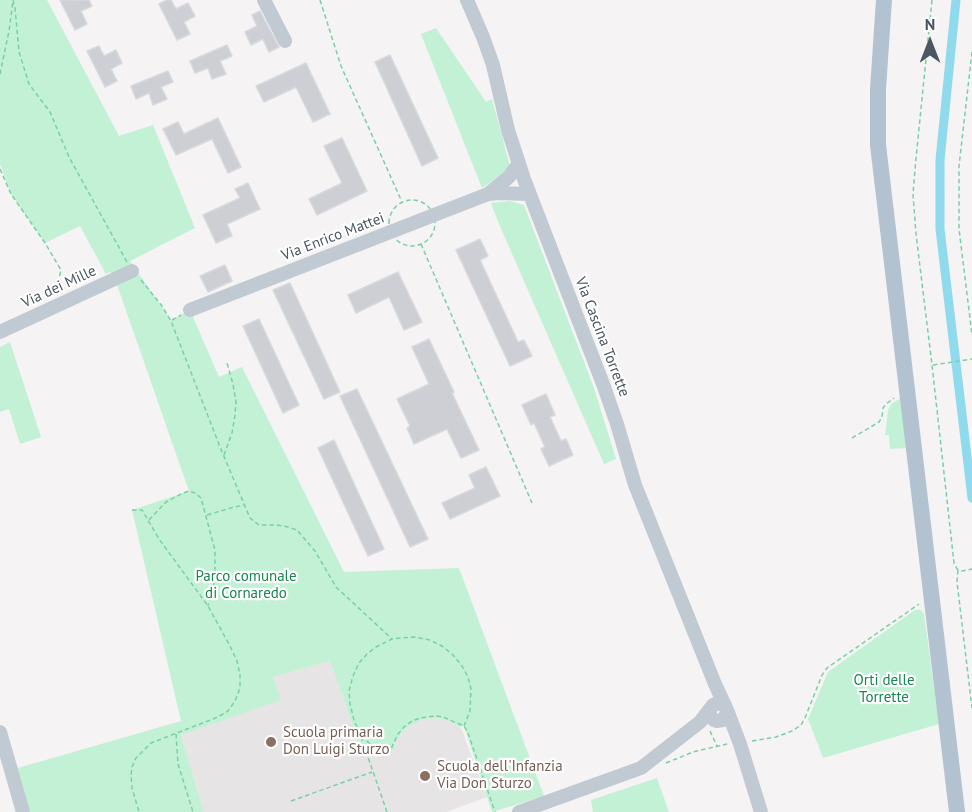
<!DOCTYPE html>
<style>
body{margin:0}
#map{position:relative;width:972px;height:812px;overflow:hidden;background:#f5f3f3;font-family:"PT Sans",sans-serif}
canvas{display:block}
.north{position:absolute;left:900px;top:12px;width:60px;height:60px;-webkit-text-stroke:4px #fff;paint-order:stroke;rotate:0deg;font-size:16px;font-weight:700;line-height:24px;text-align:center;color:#4a5661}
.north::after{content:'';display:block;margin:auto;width:21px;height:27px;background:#4a5661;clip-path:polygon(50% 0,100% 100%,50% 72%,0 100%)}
</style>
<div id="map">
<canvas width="972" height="812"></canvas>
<div class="north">N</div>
</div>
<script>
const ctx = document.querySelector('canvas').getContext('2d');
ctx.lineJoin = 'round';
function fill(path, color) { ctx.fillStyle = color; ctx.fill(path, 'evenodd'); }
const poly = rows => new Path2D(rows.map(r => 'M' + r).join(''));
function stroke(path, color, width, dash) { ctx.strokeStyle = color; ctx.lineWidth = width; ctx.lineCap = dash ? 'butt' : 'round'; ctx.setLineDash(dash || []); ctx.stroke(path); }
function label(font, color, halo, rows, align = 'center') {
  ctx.font = font + ' "PT Sans",sans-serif'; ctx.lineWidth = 4.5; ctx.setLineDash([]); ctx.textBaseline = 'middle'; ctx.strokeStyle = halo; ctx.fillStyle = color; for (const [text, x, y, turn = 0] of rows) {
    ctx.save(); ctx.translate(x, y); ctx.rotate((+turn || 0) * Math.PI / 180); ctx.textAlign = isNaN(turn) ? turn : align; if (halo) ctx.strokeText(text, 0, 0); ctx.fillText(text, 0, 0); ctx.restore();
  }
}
fill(poly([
 [330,661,361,748,369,751,391,755,396,741,404,730,413,724,424,719,436,718,444,719,460,727,462,730,487,797,446,812,204,812,181,735,280,700,273,677]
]), '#e6e4e5');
fill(poly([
 [0,0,47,0,119,136,153,125,195,228,130,261,171,320,190,310,219,377,242,367,344,572,459,568,544,796,492,812,464,726,460,727,444,719,436,718,424,719,413,724,404,730,396,741,391,755,369,751,361,748,330,661,273,677,281,700,181,735,204,812,23,812,11,770,181,721,132,510,189,491,115,279,110,272,106,274,80,226,45,243,11,194,0,164],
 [436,28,486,102,492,99,510,166,500,176,482,188,421,34],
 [509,201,524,205,594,388,616,459,604,464,499,224,491,203],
 [10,342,41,437,20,444,9,409,0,412,0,347],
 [901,398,907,448,890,449,889,435,885,435,888,410,891,404],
 [915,610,921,610,924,614,939,724,823,758,808,719,828,672],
 [657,778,669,812,593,812,591,800]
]), '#c3f1d5');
stroke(poly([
 [956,0,940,160,940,229,972,498]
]), '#90daee', 9);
const building = poly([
 [60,0,89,0,92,6,81,11,87,24,75,30,60,0],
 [167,0,171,0,176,9,188,3,195,16,184,22,190,34,177,40,159,4,167,0],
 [260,11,279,47,269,52,263,39,251,45,245,32,257,26,252,15,260,11],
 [227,45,232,56,220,61,226,74,212,79,208,68,195,73,190,61,227,45],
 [99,46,104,56,116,50,122,63,111,69,117,81,105,87,87,51,99,46],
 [390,55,438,158,422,166,375,62,390,55],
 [306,63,330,114,313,122,296,87,264,102,256,86,306,63],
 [168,71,173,82,161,87,167,99,153,105,149,93,136,99,131,86,168,71],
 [218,118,241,167,228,173,212,139,176,155,163,129,178,122,184,134,218,118],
 [342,138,367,191,317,215,309,199,342,183,324,146,342,138],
 [248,183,260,209,227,224,232,236,216,243,203,215,240,198,235,189,248,183],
 [480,239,488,256,480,260,518,342,524,340,532,356,510,366,456,250,480,239],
 [225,265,232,281,208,292,200,276,225,265],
 [398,272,422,322,404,330,389,297,356,313,348,295,398,272],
 [290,283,340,392,324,399,273,290,290,283],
 [259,319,299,405,283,413,243,326,259,319],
 [429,339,454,392,452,393,479,450,461,458,447,429,414,444,407,428,410,426,397,399,429,384,412,347,429,339],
 [357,389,428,539,410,547,340,396,357,389],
 [546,394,555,415,550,417,561,441,566,439,573,455,549,466,541,449,545,447,534,423,531,425,522,405,546,394],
 [334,440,384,549,368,556,318,448,334,440],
 [486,467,500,496,450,519,442,503,475,488,469,475,486,467]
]);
fill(building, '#cdcfd5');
stroke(building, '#d7d9de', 1.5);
stroke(poly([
 [13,0,15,8,19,52,29,84,50,112,69,157,127,262],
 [320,0,341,66,402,202],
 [932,0,916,158,913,194,916,234,932,365,954,563,957,569,962,571,972,569],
 [972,52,959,166,959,229,972,335],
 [0,74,9,31,13,1],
 [0,169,11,194,45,243,61,270,59,279,65,291],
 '389 223a23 23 0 1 1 46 0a23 23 0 1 1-46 0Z',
 [421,244,532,503],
 [141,280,162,306,171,321,220,447,250,518,259,525,277,525,288,527,297,530,315,551,336,587,392,639],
 [172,320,181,315],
 [933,365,972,359],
 [852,438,879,422,882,417,883,408,886,404,894,398],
 [224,455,232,433,235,415,236,402,233,384,227,363],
 [132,510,142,510,159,539,208,606,230,646,237,661,240,675,240,688,235,701,228,711,218,717,151,743,136,758,132,767,131,775,132,788,139,812],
 [207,515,234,507,245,505],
 [149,520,166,502,183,493,189,491,195,493,201,498,215,550,215,579,208,606],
 [958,570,957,582,972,708],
 [710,731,717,746],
 [176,734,178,764,193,812],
 [361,736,377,750,387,751,390,751,398,734,404,727,412,721,420,718,436,716,443,717,464,726,468,733,495,812],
 [752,741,776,737,792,731,801,725,805,718,822,675,827,668,919,604],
 [666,763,693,752,727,744],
 [291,801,372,772],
 [387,812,360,734,354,720,350,704,349,691,353,676,359,663,367,654,376,647,392,639,401,638,414,637,430,640,442,646,453,655,462,666,468,677,471,689,470,711,464,726]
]), '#7ad0a6', 1.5, [4.5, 3]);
stroke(poly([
 [264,0,285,41],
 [467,0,483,37,493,65,508,130,524,179,603,384,617,424,635,485,715,684,727,710,740,744,761,812],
 [488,194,509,177,519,163],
 [190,310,488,194,499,193,529,194],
 [0,332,132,271],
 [710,710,710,716,714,720,717,721,723,720,727,713],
 [0,732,23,812],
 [519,812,641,768,700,722,713,705,718,703,724,705]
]), '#c1cad2', 14);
stroke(poly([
 [884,0,878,89,878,145,957,812]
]), '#b3c2d1', 16);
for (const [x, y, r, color] of [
 [271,742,6,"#8d6e63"],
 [425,776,6,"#8d6e63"]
]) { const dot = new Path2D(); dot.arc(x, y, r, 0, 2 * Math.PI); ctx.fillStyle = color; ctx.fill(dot); stroke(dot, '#fff', 2); }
label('15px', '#4a5661', '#fff', [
 ["Via Enrico Mattei",333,237,-21],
 ["Via dei Mille",59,287,-25],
 ["Via Cascina Torrette",602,337,69]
]);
label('15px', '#17864f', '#fff', [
 ["Parco comunale",246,577],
 ["di Cornaredo",246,594],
 ["Orti delle",884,681],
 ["Torrette",884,698]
]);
label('15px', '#785e54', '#fff', [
 ["Scuola primaria",283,733],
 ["Don Luigi Sturzo",283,750],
 ["Scuola dell'Infanzia",437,767],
 ["Via Don Sturzo",437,784]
], 'left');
</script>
